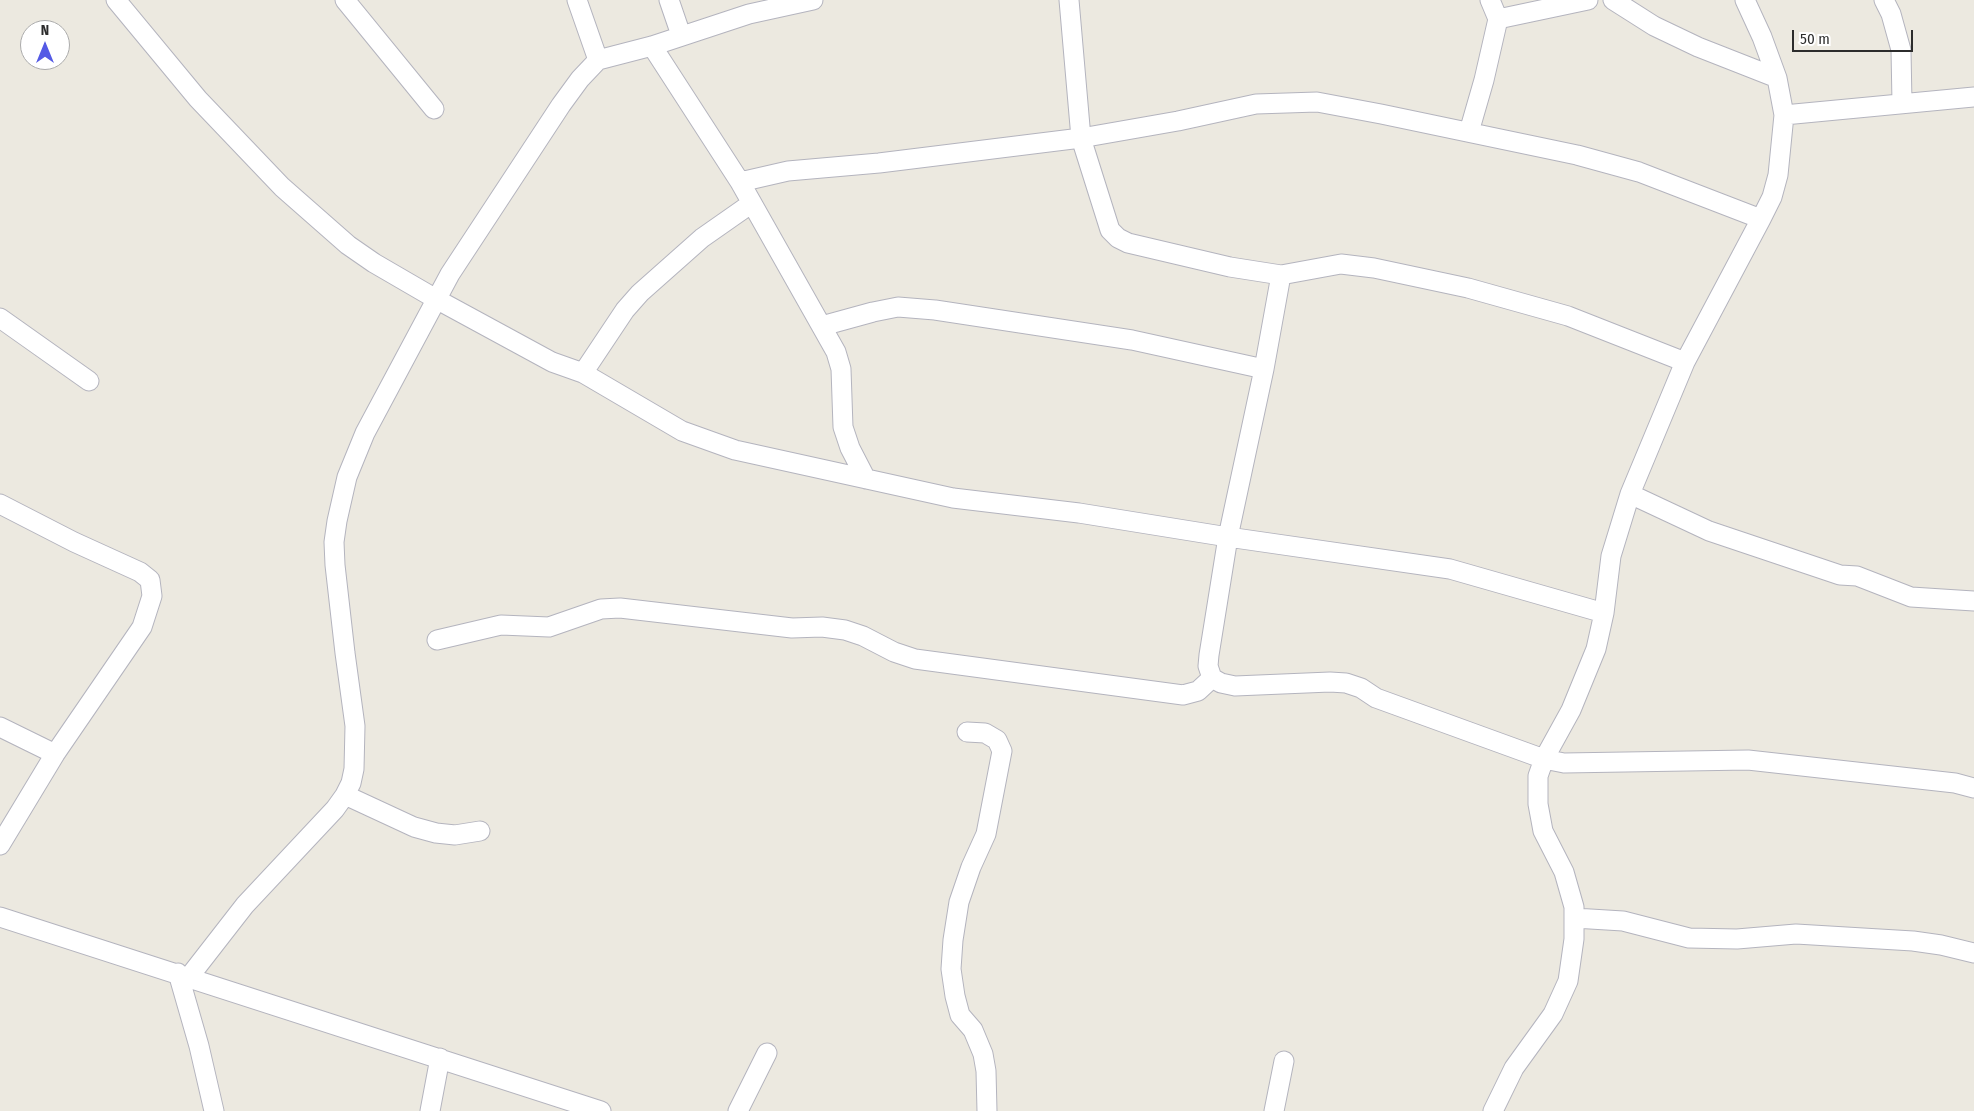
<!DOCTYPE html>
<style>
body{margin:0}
#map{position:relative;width:1974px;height:1111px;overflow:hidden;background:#ece9e0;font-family:"Fira Sans Condensed",sans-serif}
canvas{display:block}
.north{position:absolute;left:20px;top:20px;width:50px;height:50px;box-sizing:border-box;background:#fff;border:1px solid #ababab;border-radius:50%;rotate:0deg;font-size:14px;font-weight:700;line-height:20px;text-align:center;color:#2c2c2c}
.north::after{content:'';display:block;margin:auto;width:18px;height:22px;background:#545ae5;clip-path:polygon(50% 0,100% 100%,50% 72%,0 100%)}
.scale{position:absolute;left:1792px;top:30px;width:121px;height:22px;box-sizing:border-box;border:2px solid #2c2c2c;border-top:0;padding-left:6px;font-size:15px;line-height:18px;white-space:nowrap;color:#2c2c2c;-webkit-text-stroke:4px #fff;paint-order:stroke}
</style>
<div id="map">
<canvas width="1974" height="1111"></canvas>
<div class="north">N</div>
<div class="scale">50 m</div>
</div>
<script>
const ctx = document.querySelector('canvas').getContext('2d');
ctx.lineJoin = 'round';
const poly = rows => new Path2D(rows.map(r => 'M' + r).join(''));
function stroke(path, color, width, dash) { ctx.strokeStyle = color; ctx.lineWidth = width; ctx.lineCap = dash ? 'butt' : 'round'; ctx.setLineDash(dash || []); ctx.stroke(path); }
const street = poly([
 [116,0,198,99,282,187,348,245,374,263,436,299,552,362,583,373,682,431,735,450,953,498,1079,513,1228,537,1450,569,1604,613],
 [345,0,434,109],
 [577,0,598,60],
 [669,0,681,35],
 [1069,0,1081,138,1110,230,1118,238,1128,243,1230,267,1281,275,1341,264,1374,268,1468,288,1568,316,1685,362],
 [1613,0,1654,26,1698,47,1777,78],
 [1884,0,1891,14,1901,50,1902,103],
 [1498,19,1588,0],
 [652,46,740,182,836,352,841,369,843,427,850,448,866,479],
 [1784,115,1974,97],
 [1469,132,1484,80,1498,19,1490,0],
 [740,182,788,171,879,163,1081,138,1178,121,1256,104,1317,102,1381,114,1577,155,1639,172,1761,219],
 [1281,275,1264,369,1228,537,1209,655,1208,666,1212,678,1221,683,1235,686,1330,682,1346,683,1361,688,1376,698,1544,759,1564,763,1748,760,1955,783,1974,788],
 [0,318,89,381],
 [822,326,873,312,898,307,935,310,1132,340,1264,369],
 [583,373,625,310,640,293,702,238,752,203],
 [1630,494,1709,531,1840,575,1857,576,1911,597,1974,601],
 [0,504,74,542,140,572,150,580,152,596,142,627,55,754,0,845],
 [437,640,501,625,549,627,601,609,620,608,792,628,822,627,845,630,863,636,894,652,915,659,1183,695,1198,691,1212,678],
 [0,727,55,754],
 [967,732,985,733,997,740,1002,751,986,834,971,867,959,902,953,940,951,969,955,996,960,1015,973,1030,983,1054,986,1071,987,1111],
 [345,795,414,827,436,833,455,835,480,831],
 [0,917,601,1111],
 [1574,918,1623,921,1689,938,1737,939,1796,934,1913,941,1941,945,1974,953],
 [178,973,199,1046,214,1111],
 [189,977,245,905,335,809,345,795,351,783,354,769,355,726,345,653,335,565,334,542,337,521,347,477,365,433,450,274,561,105,580,79,598,60,652,46,749,14,813,0],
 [430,1111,440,1058],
 [738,1111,767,1053],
 [1274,1111,1284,1061],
 [1493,1111,1514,1068,1553,1014,1568,981,1574,939,1574,907,1564,872,1543,831,1538,804,1538,776,1544,759,1571,710,1596,649,1604,613,1611,556,1630,494,1685,362,1761,219,1772,197,1778,175,1784,115,1777,78,1762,37,1745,0]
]);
stroke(street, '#b4b4be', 21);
stroke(street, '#fff', 19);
</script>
